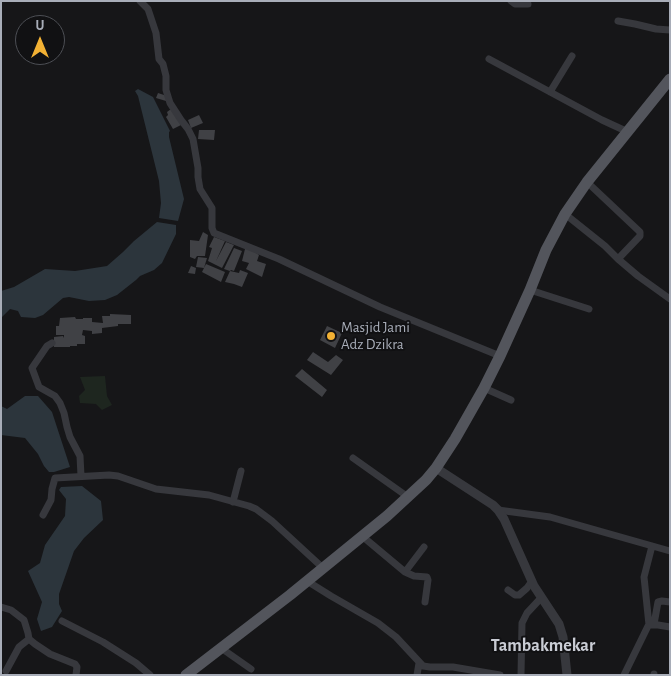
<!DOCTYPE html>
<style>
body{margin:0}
#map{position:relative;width:671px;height:676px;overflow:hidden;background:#161618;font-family:"Alegreya Sans",sans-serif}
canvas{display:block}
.frame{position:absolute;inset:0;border:2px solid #a8adb8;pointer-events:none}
.north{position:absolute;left:15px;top:15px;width:50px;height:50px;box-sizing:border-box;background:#111113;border:1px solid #4d4f55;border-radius:50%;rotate:0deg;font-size:14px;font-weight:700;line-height:20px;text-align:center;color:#a8adb8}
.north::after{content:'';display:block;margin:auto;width:18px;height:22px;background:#f2b134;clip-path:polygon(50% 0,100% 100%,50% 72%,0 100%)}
</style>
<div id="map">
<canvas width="671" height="676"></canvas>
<div class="frame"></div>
<div class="north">U</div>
</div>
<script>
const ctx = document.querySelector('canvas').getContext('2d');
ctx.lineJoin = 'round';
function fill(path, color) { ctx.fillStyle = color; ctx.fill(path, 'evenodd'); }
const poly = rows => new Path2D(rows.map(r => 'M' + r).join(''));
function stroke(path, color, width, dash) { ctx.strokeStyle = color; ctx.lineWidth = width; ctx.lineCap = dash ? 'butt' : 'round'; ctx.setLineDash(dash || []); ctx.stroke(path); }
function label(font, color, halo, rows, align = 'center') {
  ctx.font = font + ' "Alegreya Sans",sans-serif'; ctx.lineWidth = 4; ctx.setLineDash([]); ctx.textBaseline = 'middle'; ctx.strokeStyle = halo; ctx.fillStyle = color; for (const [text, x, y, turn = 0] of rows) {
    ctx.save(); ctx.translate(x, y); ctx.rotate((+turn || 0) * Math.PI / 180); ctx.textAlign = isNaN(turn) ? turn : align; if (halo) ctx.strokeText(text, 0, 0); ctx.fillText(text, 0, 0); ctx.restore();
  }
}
fill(poly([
 [105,376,107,396,112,405,102,410,96,404,80,403,79,396,85,390,80,377]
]), '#1e261f');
fill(poly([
 [138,89,153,97,170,131,169,132,169,137,184,199,178,221,159,218,161,203,159,181,138,96,135,91],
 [157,222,176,225,176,234,162,263,154,270,140,276,136,280,117,295,105,300,89,301,69,297,63,298,43,315,35,318,21,317,18,311,10,309,1,318,1,291,14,287,45,269,75,271,107,266,123,252,134,241],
 [25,396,38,396,52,412,70,467,54,472,49,472,44,466,38,454,25,438,1,435,1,406,7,409],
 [82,486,101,501,103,520,84,538,74,551,59,594,59,604,62,611,52,627,41,631,37,619,42,602,28,571,40,563,45,545,65,516,66,499,59,490,61,487]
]), '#2c353c');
fill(poly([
 [158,93,167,96,166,101,156,98],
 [171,109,181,125,173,129,166,117,168,115,167,112],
 [199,115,203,123,191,128,188,120],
 [199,130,215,130,214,140,198,139],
 [203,232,208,235,205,256,197,256,195,259,190,257,190,240,199,241],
 [214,237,225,241,216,261,226,242,234,245,222,268,208,261,212,248,209,247],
 [234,248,242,251,234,271,231,270,230,271,224,269],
 [245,249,251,249,259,255,257,261,266,264,262,277,246,269,249,263,242,261],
 [198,257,207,258,204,268,196,267],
 [206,264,225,272,221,282,202,272],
 [191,266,196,268,195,274,188,273],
 [240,270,248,273,242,287,234,284,225,282,230,271,239,273],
 [110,314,131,315,131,324,118,324,118,326,102,328,102,333,92,334,92,331,83,330,82,335,85,336,85,344,77,344,77,346,70,346,70,347,54,347,54,337,63,336,64,338,64,335,56,335,56,326,59,326,60,318,75,317,76,319,83,319,83,318,92,318,92,322,103,323,102,316,110,316],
 [327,326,342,333,335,348,320,340],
 [313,352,328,362,336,355,343,360,331,375,307,360],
 [302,369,327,390,322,397,295,376]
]), '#404145');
stroke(poly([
 [140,1,148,9,156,33,159,59,163,64,166,76,166,90,170,103,181,120,188,129,193,139,198,168,198,177,200,189,212,208,212,228,214,233,279,259,380,307,500,356],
 [511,1,515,4,528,4],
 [618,21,635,24,656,29,670,30],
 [489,59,602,120,628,132],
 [550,92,572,56],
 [587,182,640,232,640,236,618,259],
 [565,214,605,246,618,259,638,276,670,299],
 [530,290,589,309],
 [52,343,47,346,32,368,39,387,55,396,60,403,64,413,67,427,70,437,80,456,81,476],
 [484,388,511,400],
 [353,458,408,497],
 [233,502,241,471],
 [498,510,550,517,670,551],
 [43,515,51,500,52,489,55,478,109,475,118,476,156,489,209,495,249,506,256,509,272,521,323,568],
 [362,536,405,572,414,576,427,577,428,580,425,602],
 [405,572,424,547],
 [307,581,331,596,378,623,396,637,423,666,430,667,453,667,500,675],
 [508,590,515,595,519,595,527,588,532,581],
 [1,607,11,610,24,620,28,633,29,639,35,644,50,654,75,664,77,667,76,675],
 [62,621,103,642,136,663,150,675],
 [654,624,658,602,662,601,670,602],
 [649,625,644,577,652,546],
 [221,648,251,669],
 [6,671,19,647,29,639],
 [417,675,419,663],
 [521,675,522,623,527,613,541,598],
 [624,675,648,626,650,625,658,625,670,627],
 [654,675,654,674]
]), '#37383d', 7);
stroke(poly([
 [436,468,493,505,498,510,504,519,534,586,559,624,563,637,567,675]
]), '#37383d', 9);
stroke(poly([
 [186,675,290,595,387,516,426,480,436,468,455,439,484,388,500,356,530,290,546,250,565,214,587,182,670,79]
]), '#53555c', 11);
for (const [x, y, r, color] of [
 [331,336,5,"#f2b134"]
]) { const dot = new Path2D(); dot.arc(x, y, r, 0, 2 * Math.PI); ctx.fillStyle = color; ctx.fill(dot); stroke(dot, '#111113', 2); }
label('15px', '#a8adb8', '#111113', [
 ["Masjid Jami",341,327],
 ["Adz Dzikra",341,344]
], 'left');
label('bold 18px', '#c9ccd4', '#111113', [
 ["Tambakmekar",543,646]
]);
</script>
